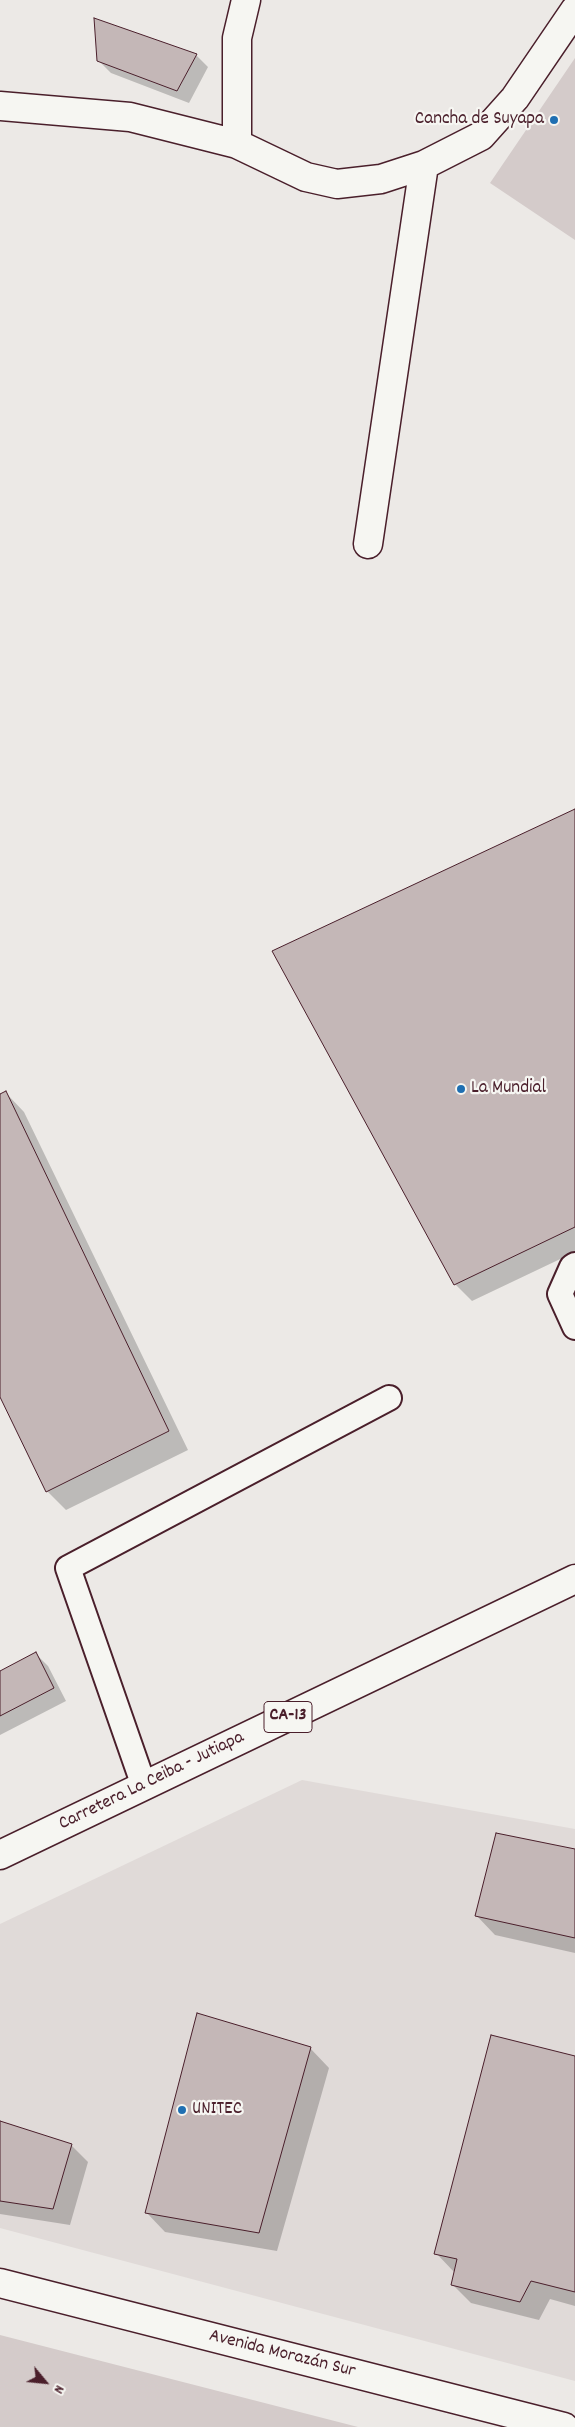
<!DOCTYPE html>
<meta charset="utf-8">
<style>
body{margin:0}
#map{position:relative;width:575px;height:2427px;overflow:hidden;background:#ece9e6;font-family:Dekko,sans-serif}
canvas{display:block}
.north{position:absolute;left:20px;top:2357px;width:50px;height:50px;-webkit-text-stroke:4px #f6f6f2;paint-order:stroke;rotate:118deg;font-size:14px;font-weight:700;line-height:20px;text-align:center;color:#4a1f2b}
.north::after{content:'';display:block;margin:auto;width:18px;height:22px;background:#4a1f2b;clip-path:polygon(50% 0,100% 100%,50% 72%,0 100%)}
</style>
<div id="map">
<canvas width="575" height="2427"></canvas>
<div class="north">N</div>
</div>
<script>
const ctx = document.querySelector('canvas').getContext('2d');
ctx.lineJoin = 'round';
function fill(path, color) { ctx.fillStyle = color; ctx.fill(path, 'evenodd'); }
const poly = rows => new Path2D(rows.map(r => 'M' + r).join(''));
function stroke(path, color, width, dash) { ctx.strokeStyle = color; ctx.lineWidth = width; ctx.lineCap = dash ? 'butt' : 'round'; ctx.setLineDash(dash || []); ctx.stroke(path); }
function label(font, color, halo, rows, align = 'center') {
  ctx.font = font + ' Dekko,sans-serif'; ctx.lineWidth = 4.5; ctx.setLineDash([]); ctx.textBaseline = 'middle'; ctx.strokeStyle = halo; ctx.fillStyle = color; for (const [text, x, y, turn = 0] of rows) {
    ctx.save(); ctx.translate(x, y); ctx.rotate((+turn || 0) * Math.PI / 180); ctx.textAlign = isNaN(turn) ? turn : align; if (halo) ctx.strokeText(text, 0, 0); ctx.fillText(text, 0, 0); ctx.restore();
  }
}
fill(poly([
 [302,1780,575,1829,575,2381,0,2228,0,1924]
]), '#e0dad8');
fill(poly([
 [575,58,575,240,490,183],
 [0,2335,358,2427,0,2427]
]), '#d4cbca');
fill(poly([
 [196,55,208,67,189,103,111,73,98,60],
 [575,810,575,1252,472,1301,455,1284],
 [5,1092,24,1112,188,1450,66,1510,47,1491,0,1394,0,1095],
 [36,1654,48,1666,66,1701,0,1735,0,1673],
 [575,1851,575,1953,495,1935,476,1915],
 [310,2048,329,2068,277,2251,165,2232,146,2212],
 [575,2057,575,2306,550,2299,539,2320,471,2303,452,2284,455,2273,436,2253],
 [0,2122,71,2145,88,2162,70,2225,0,2214]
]), '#0003');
const building = poly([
 [94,18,197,54,177,91,97,61,94,18],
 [575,809,575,1227,454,1285,272,951,575,809],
 [6,1091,169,1431,46,1492,0,1397,0,1094,6,1091],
 [36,1652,54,1688,0,1716,0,1671,36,1652],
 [496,1833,575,1849,575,1938,475,1916,496,1833],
 [197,2013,311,2047,259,2233,145,2213,197,2013],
 [491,2035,575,2056,575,2292,531,2281,520,2302,451,2285,457,2259,434,2254,491,2035],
 [0,2121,72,2144,53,2209,0,2201,0,2121]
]);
fill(building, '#c4b7b7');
stroke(building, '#4a1f2b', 1);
const lane = poly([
 [575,1265,572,1267,560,1294,575,1327],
 [144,1786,68,1568,389,1398]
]);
const street = poly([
 [0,106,130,117,237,144,306,177,337,184,381,179,424,165,481,136,515,98,575,10],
 [237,144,237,38,246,0],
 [368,544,424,165]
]);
const secondary = poly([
 [0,2283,564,2427]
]);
const primary = poly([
 [0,1855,575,1579]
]);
stroke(lane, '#4a1f2b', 28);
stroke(street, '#4a1f2b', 31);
stroke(secondary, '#4a1f2b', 31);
stroke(primary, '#4a1f2b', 31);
stroke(lane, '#f6f6f2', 24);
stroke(street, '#f6f6f2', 28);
stroke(secondary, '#f6f6f2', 28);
stroke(primary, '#f6f6f2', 28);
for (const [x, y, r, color] of [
 [554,120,5,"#1f6fb2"],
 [461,1089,5,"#1f6fb2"],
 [182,2110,5,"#1f6fb2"]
]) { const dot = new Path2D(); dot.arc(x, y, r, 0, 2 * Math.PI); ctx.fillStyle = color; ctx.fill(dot); stroke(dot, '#f6f6f2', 2); }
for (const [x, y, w] of [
 [288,1717,48]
]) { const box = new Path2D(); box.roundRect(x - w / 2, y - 15.5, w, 31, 4); ctx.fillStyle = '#f6f6f2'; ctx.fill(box); stroke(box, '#4a1f2b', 1); }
label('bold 18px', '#4a1f2b', null, [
 ["CA-13",288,1717]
]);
label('19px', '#4a1f2b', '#f6f6f2', [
 ["Cancha de Suyapa",544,120,"right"],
 ["La Mundial",471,1089],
 ["UNITEC",192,2110]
], 'left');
label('19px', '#4a1f2b', '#f6f6f2', [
 ["Carretera La Ceiba - Jutiapa",152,1782,-26],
 ["Avenida Morazán Sur",282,2355,14]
]);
</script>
